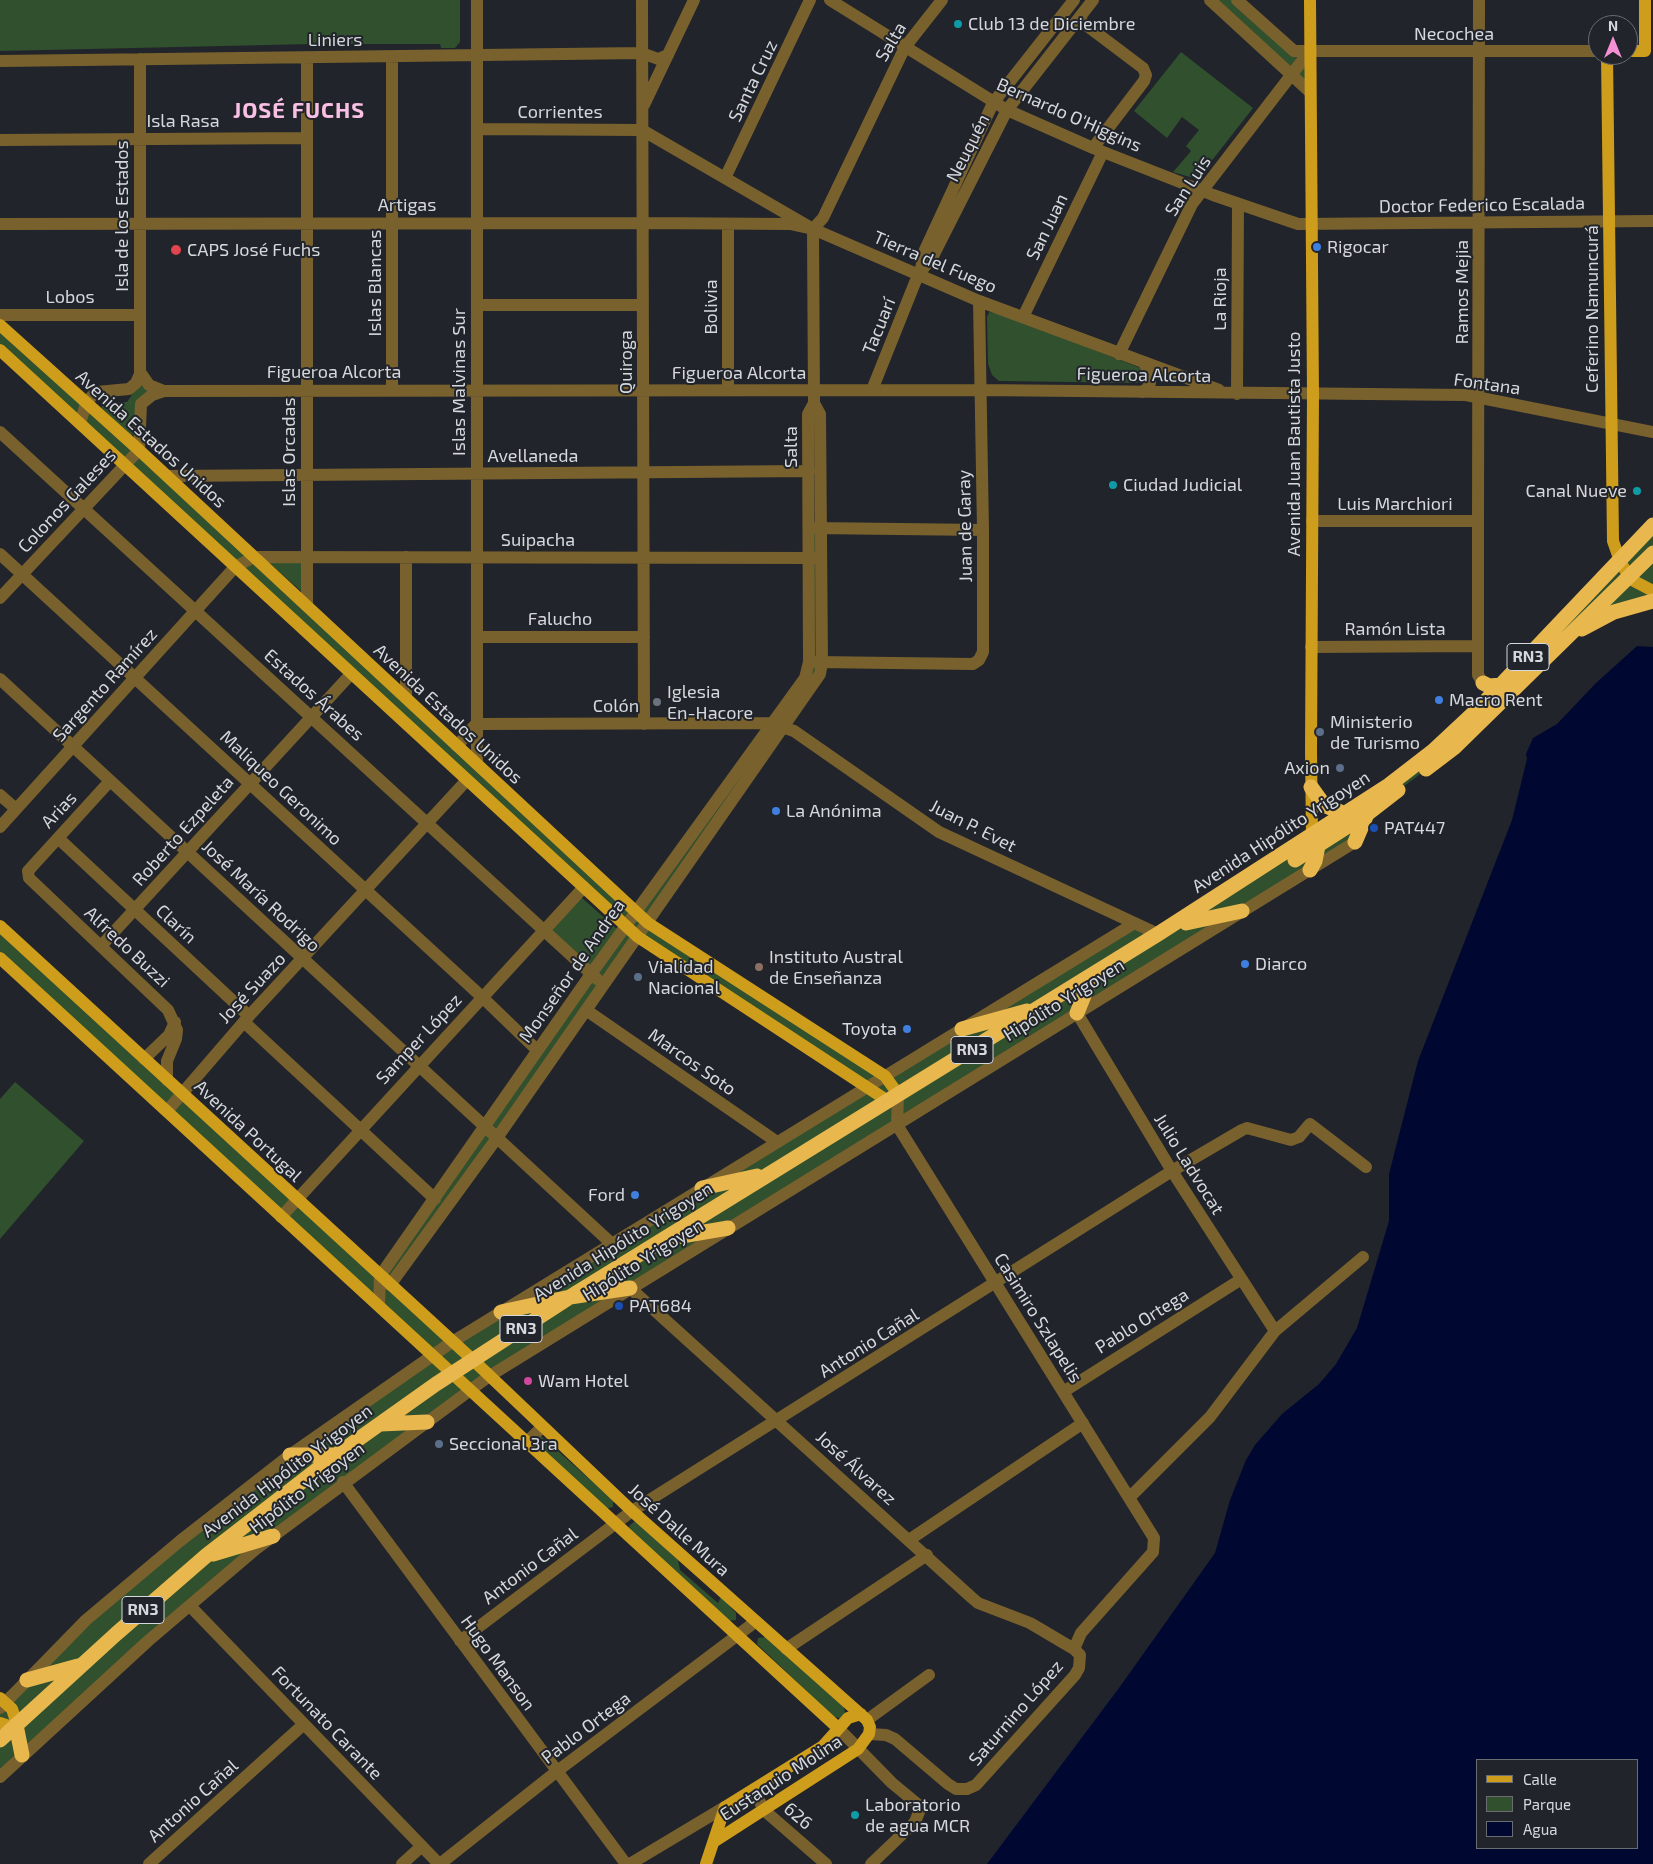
<!DOCTYPE html>
<meta charset="utf-8">
<style>
body{margin:0}
#map{position:relative;width:1653px;height:1864px;overflow:hidden;background:#21242a;font-family:"Exo 2",sans-serif}
canvas{display:block}
.legend{position:absolute;left:1476px;top:1759px;width:162px;height:90px;box-sizing:border-box;background:#21242a;border:1px solid #696c71;margin:0;padding:6px 9px;list-style:none;font-size:15px;color:#d5d8dc}
.legend li{display:flex;align-items:center;gap:10px;height:25px}
.legend b{width:25px;border:1px solid #696c71}
.north{position:absolute;left:1588px;top:15px;width:50px;height:50px;box-sizing:border-box;background:#21242a;border:1px solid #696c71;border-radius:50%;rotate:0deg;font-size:14px;font-weight:700;line-height:20px;text-align:center;color:#d5d8dc}
.north::after{content:'';display:block;margin:auto;width:18px;height:22px;background:#f491d4;clip-path:polygon(50% 0,100% 100%,50% 72%,0 100%)}
</style>
<div id="map">
<canvas width="1653" height="1864"></canvas>
<ul class="legend">
<li><b style="height:6px;background:#cf9d1c"></b>Calle</li>
<li><b style="height:14px;background:#30502e"></b>Parque</li>
<li><b style="height:14px;background:#000831"></b>Agua</li>
</ul>
<div class="north">N</div>
</div>
<script>
const ctx = document.querySelector('canvas').getContext('2d');
ctx.lineJoin = 'round';
function fill(path, color) { ctx.fillStyle = color; ctx.fill(path, 'evenodd'); }
const poly = rows => new Path2D(rows.map(r => 'M' + r).join(''));
function stroke(path, color, width, dash) { ctx.strokeStyle = color; ctx.lineWidth = width; ctx.lineCap = dash ? 'butt' : 'round'; ctx.setLineDash(dash || []); ctx.stroke(path); }
function label(font, color, halo, rows, align = 'center') {
  ctx.font = font + ' "Exo 2",sans-serif'; ctx.lineWidth = 4; ctx.setLineDash([]); ctx.textBaseline = 'middle'; ctx.strokeStyle = halo; ctx.fillStyle = color; for (const [text, x, y, turn = 0] of rows) {
    ctx.save(); ctx.translate(x, y); ctx.rotate((+turn || 0) * Math.PI / 180); ctx.textAlign = isNaN(turn) ? turn : align; if (halo) ctx.strokeText(text, 0, 0); ctx.fillText(text, 0, 0); ctx.restore();
  }
}
fill(poly([
 [0,0,460,0,460,42,455,48,441,48,440,44,312,44,0,51],
 [1210,0,1237,0,1294,50,1309,52,1309,91],
 [1181,52,1253,108,1199,177,1193,178,1173,172,1191,151,1186,146,1199,130,1182,117,1167,138,1134,111],
 [989,312,999,313,1143,369,1143,378,1137,383,999,381,992,375,988,364,987,317],
 [0,325,635,912,805,678,808,414,822,662,648,923,885,1076,1133,924,1159,934,1433,751,1653,525,1653,601,1586,627,1444,756,1367,814,1355,842,488,1377,273,1536,0,1777,0,1698,180,1541,433,1355,0,958,0,926,380,1276,626,926,0,350],
 [638,937,865,1088,452,1342,391,1285],
 [141,381,153,392,136,401,135,433,130,436,101,407,105,403,127,402],
 [268,562,301,563,301,591],
 [581,897,617,929,591,966,551,930],
 [15,1082,84,1141,0,1239,0,1099],
 [541,1436,613,1500,613,1507,605,1509,536,1444,537,1437],
 [635,1521,678,1560,680,1570,718,1603,721,1597,736,1613,736,1620,727,1621,630,1531,629,1526],
 [766,1637,844,1707,845,1714,840,1718,834,1717,757,1644,758,1638]
]), '#30502e');
fill(poly([
 [1637,646,1653,647,1653,1864,987,1864,1119,1688,1215,1553,1230,1500,1246,1460,1255,1445,1282,1414,1319,1384,1336,1364,1357,1328,1389,1221,1389,1174,1418,1061,1512,820,1527,759,1526,754,1533,738,1557,724,1596,683],
 [1477,1760,1637,1760,1637,1848,1477,1848]
]), '#000831');
stroke(poly([
 [642,0,644,724],
 [830,0,1007,110,1093,148,1213,195,1298,224,1653,221],
 [1210,0,1309,91],
 [1237,0,1294,51,1598,51],
 [1479,0,1478,521,1478,675,1483,683],
 [1078,19,1143,68,1146,75,1144,81,1093,148],
 [392,57,392,390],
 [0,61,642,53,658,59,668,55],
 [644,105,694,0],
 [477,129,642,130,813,229,979,301,1219,390],
 [0,140,307,138],
 [726,176,810,0],
 [0,224,643,223,790,224,813,229],
 [728,224,728,390],
 [921,269,924,252,993,103,1074,0],
 [477,305,643,305],
 [0,315,140,315],
 [1023,317,1103,152],
 [1119,354,1192,204,1309,52],
 [140,372,149,385,164,391,980,390,1466,395,1653,432],
 [872,390,918,275,933,256,1007,110,1093,0],
 [1142,392,1147,389,1150,383,1149,371,1143,362],
 [1237,394,1238,204],
 [80,423,86,404,91,397,97,392,129,389,136,383,140,374,140,59],
 [0,432,597,979],
 [167,476,809,471],
 [1312,521,1478,521],
 [813,528,983,530],
 [0,554,482,997,537,1050],
 [0,598,139,450,141,404,152,395,164,391],
 [307,606,307,58],
 [477,637,644,637],
 [1311,647,1478,646],
 [815,662,973,664,979,660,983,652,983,530,979,301],
 [0,679,611,1243],
 [406,698,406,557],
 [457,746,476,724,770,723,794,731,939,832,1158,934],
 [477,764,477,0],
 [110,781,28,871,29,878,168,1010,177,1030,176,1039,167,1061,167,1080],
 [0,795,16,809],
 [0,827,235,567,254,557,815,558],
 [58,838,249,1016],
 [101,946,351,674],
 [586,1010,777,1142],
 [1077,1013,1172,1171,1275,1331],
 [244,1022,435,1199],
 [144,1059,169,1035,175,1022],
 [898,1094,897,1125,1154,1538,1153,1552,1081,1633,1074,1649],
 [167,1111,249,1016,467,780],
 [281,1217,584,887],
 [390,1285,497,1138,820,674,822,662,820,414,814,403],
 [630,1288,971,1597,978,1603,1030,1623,1074,1649,1080,1655,1079,1668,1075,1675,976,1785,967,1789,956,1789,948,1784,895,1739,886,1735,869,1734],
 [379,1306,380,1276,591,974,805,678,809,662,808,414,814,403,813,229,823,218,905,47,942,0],
 [1063,1392,1240,1280],
 [527,1442,542,1427],
 [343,1482,626,1864],
 [1129,1498,1210,1417,1275,1331,1363,1257],
 [909,1540,1083,1423],
 [190,1606,439,1864],
 [460,1641,632,1511,1172,1171,1242,1130,1247,1128,1291,1140,1299,1137,1310,1124,1366,1167],
 [786,1649,927,1555],
 [0,1708,86,1620,180,1541,290,1455,452,1342,1133,924],
 [867,1720,929,1675],
 [838,1728,892,1783,921,1807,915,1822,871,1864],
 [0,1777,148,1641,256,1549,488,1377,1355,842],
 [753,1790,765,1811,826,1864],
 [149,1864,304,1724],
 [402,1864,422,1846],
 [440,1864,556,1772,755,1622],
 [630,1864,725,1807]
]), '#79612e', 12);
stroke(poly([
 [1310,0,1313,394,1311,751,1312,837,1315,842],
 [1628,51,1645,51,1645,0],
 [1607,55,1613,541,1620,561,1628,575,1634,581,1653,591],
 [0,325,139,450,648,923,885,1076,898,1094],
 [0,350,638,937,888,1101],
 [0,926,473,1360,632,1511,867,1720,870,1727,869,1734,858,1749,715,1841],
 [0,958,838,1728],
 [0,1698,12,1709,16,1721,16,1725,9,1726,0,1723],
 [706,1864,725,1807,823,1746,848,1718,861,1714]
]), '#cf9d1c', 12);
stroke(poly([
 [1582,629,1614,612,1653,601],
 [1483,683,1489,686,1502,685],
 [1426,769,1455,747,1653,553],
 [1311,787,1324,805,1345,814],
 [1355,842,1367,814],
 [1295,860,1367,814,1398,790],
 [1310,870,1315,861,1318,846],
 [1186,923,1242,911],
 [1077,1013,1092,976],
 [962,1029,1027,1011],
 [702,1188,757,1176],
 [670,1238,728,1228],
 [501,1312,570,1297,630,1288],
 [380,1424,427,1422],
 [290,1455,336,1455],
 [213,1554,273,1536],
 [27,1680,78,1666],
 [16,1725,22,1755],
 [0,1740,116,1634,207,1555,336,1455,436,1384,570,1297,1158,934,1389,785,1433,751,1478,709,1653,525]
]), '#e8b74d', 15);
for (const [x, y, r, color] of [
 [958,24,5,"#0f9aa8"],
 [1317,247,5,"#3f7fe0"],
 [176,250,6,"#e0444e"],
 [1113,485,5,"#0f9aa8"],
 [1637,491,5,"#0f9aa8"],
 [1439,700,5,"#3f7fe0"],
 [657,702,5,"#6b7280"],
 [1320,732,5,"#5c6f8a"],
 [1340,768,5,"#5c6f8a"],
 [776,811,5,"#3f7fe0"],
 [1374,828,5,"#1a4fb4"],
 [1245,964,5,"#3f7fe0"],
 [759,967,5,"#8d6e63"],
 [638,977,5,"#5c6f8a"],
 [907,1029,5,"#3f7fe0"],
 [635,1195,5,"#3f7fe0"],
 [619,1306,5,"#1a4fb4"],
 [528,1381,5,"#d1479c"],
 [439,1444,5,"#5c6f8a"],
 [855,1815,5,"#0f9aa8"]
]) { const dot = new Path2D(); dot.arc(x, y, r, 0, 2 * Math.PI); ctx.fillStyle = color; ctx.fill(dot); stroke(dot, '#21242a', 2); }
for (const [x, y, w] of [
 [1528,657,42],
 [972,1050,42],
 [521,1329,42],
 [143,1610,42]
]) { const box = new Path2D(); box.roundRect(x - w / 2, y - 13.5, w, 27, 4); ctx.fillStyle = '#21242a'; ctx.fill(box); stroke(box, '#d5d8dc', 1); }
label('bold 16px', '#d5d8dc', null, [
 ["RN3",1528,657],
 ["RN3",972,1050],
 ["RN3",521,1329],
 ["RN3",143,1610]
]);
label('18px', '#d5d8dc', '#21242a', [
 ["Club 13 de Diciembre",968,24],
 ["Rigocar",1327,247],
 ["CAPS José Fuchs",187,250],
 ["Ciudad Judicial",1123,485],
 ["Canal Nueve",1627,491,"right"],
 ["Iglesia",667,692],
 ["En-Hacore",667,713],
 ["Macro Rent",1449,700],
 ["Ministerio",1330,722],
 ["de Turismo",1330,743],
 ["Axion",1330,768,"right"],
 ["La Anónima",786,811],
 ["PAT447",1384,828],
 ["Instituto Austral",769,957],
 ["de Enseñanza",769,978],
 ["Diarco",1255,964],
 ["Vialidad",648,967],
 ["Nacional",648,988],
 ["Toyota",897,1029,"right"],
 ["Ford",625,1195,"right"],
 ["PAT684",629,1306],
 ["Wam Hotel",538,1381],
 ["Seccional 3ra",449,1444],
 ["Laboratorio",865,1805],
 ["de agua MCR",865,1826]
], 'left');
label('18px', '#d5d8dc', '#21242a', [
 ["Necochea",1454,34],
 ["Liniers",335,40],
 ["Salta",891,42,-59],
 ["Santa Cruz",753,81,-64],
 ["Corrientes",560,112],
 ["Bernardo O'Higgins",1069,115,24],
 ["Isla Rasa",183,121],
 ["Neuquén",968,148,-63],
 ["San Luis",1188,186,-57],
 ["Artigas",407,205],
 ["Doctor Federico Escalada",1482,205,-1],
 ["Isla de los Estados",122,216,-90],
 ["San Juan",1047,227,-64],
 ["Tierra del Fuego",935,262,23],
 ["Islas Blancas",375,283,-90],
 ["Ramos Mejia",1462,292,-90],
 ["Lobos",70,297],
 ["La Rioja",1220,299,-90],
 ["Bolivia",711,307,-90],
 ["Ceferino Namuncurá",1592,309,-90],
 ["Tacuarí",879,326,-68],
 ["Quiroga",626,362,-90],
 ["Figueroa Alcorta",334,372],
 ["Figueroa Alcorta",739,373],
 ["Figueroa Alcorta",1144,375,1],
 ["Islas Malvinas Sur",459,382,-90],
 ["Fontana",1487,384,8],
 ["Avenida Estados Unidos",151,439,42],
 ["Avenida Juan Bautista Justo",1294,444,-90],
 ["Salta",791,447,-90],
 ["Islas Orcadas",289,452,-90],
 ["Avellaneda",533,456],
 ["Colonos Galeses",67,501,-47],
 ["Luis Marchiori",1395,504],
 ["Juan de Garay",965,526,-91],
 ["Suipacha",538,540],
 ["Falucho",560,619],
 ["Ramón Lista",1395,629],
 ["Sargento Ramírez",105,685,-48],
 ["Estados Árabes",314,695,42],
 ["Colón",616,706],
 ["Avenida Estados Unidos",448,714,43],
 ["Maliqueo Geronimo",281,788,43],
 ["Arias",59,810,-47],
 ["Juan P. Evet",973,826,27],
 ["Roberto Ezpeleta",183,831,-48],
 ["Avenida Hipólito Yrigoyen",1281,832,-33],
 ["José María Rodrigo",261,896,43],
 ["Clarín",176,924,43],
 ["Alfredo Buzzi",127,947,43],
 ["Monseñor de Andrea",572,971,-55],
 ["José Suazo",252,988,-47],
 ["Hipólito Yrigoyen",1064,1000,-32],
 ["Samper López",419,1039,-47],
 ["Marcos Soto",692,1062,35],
 ["Avenida Portugal",248,1131,43],
 ["Julio Ladvocat",1189,1164,58],
 ["Avenida Hipólito Yrigoyen",623,1242,-32],
 ["Hipólito Yrigoyen",643,1260,-32],
 ["Casimiro Szlapelis",1038,1318,58],
 ["Pablo Ortega",1142,1321,-32],
 ["Antonio Cañal",869,1343,-32],
 ["José Álvarez",856,1468,42],
 ["Avenida Hipólito Yrigoyen",287,1471,-37],
 ["Hipólito Yrigoyen",307,1488,-37],
 ["José Dalle Mura",679,1530,42],
 ["Antonio Cañal",530,1566,-37],
 ["Hugo Manson",498,1663,54],
 ["Saturnino López",1016,1713,-49],
 ["Fortunato Carante",327,1723,46],
 ["Pablo Ortega",586,1728,-37],
 ["Eustaquio Molina",781,1778,-33],
 ["Antonio Cañal",193,1801,-42],
 ["626",798,1816,41]
]);
ctx.letterSpacing = '1px';
label('bold 22px', '#f9c0e5', '#21242a', [
 ["JOSÉ FUCHS",299,111]
]);
ctx.letterSpacing = '0px';
</script>
